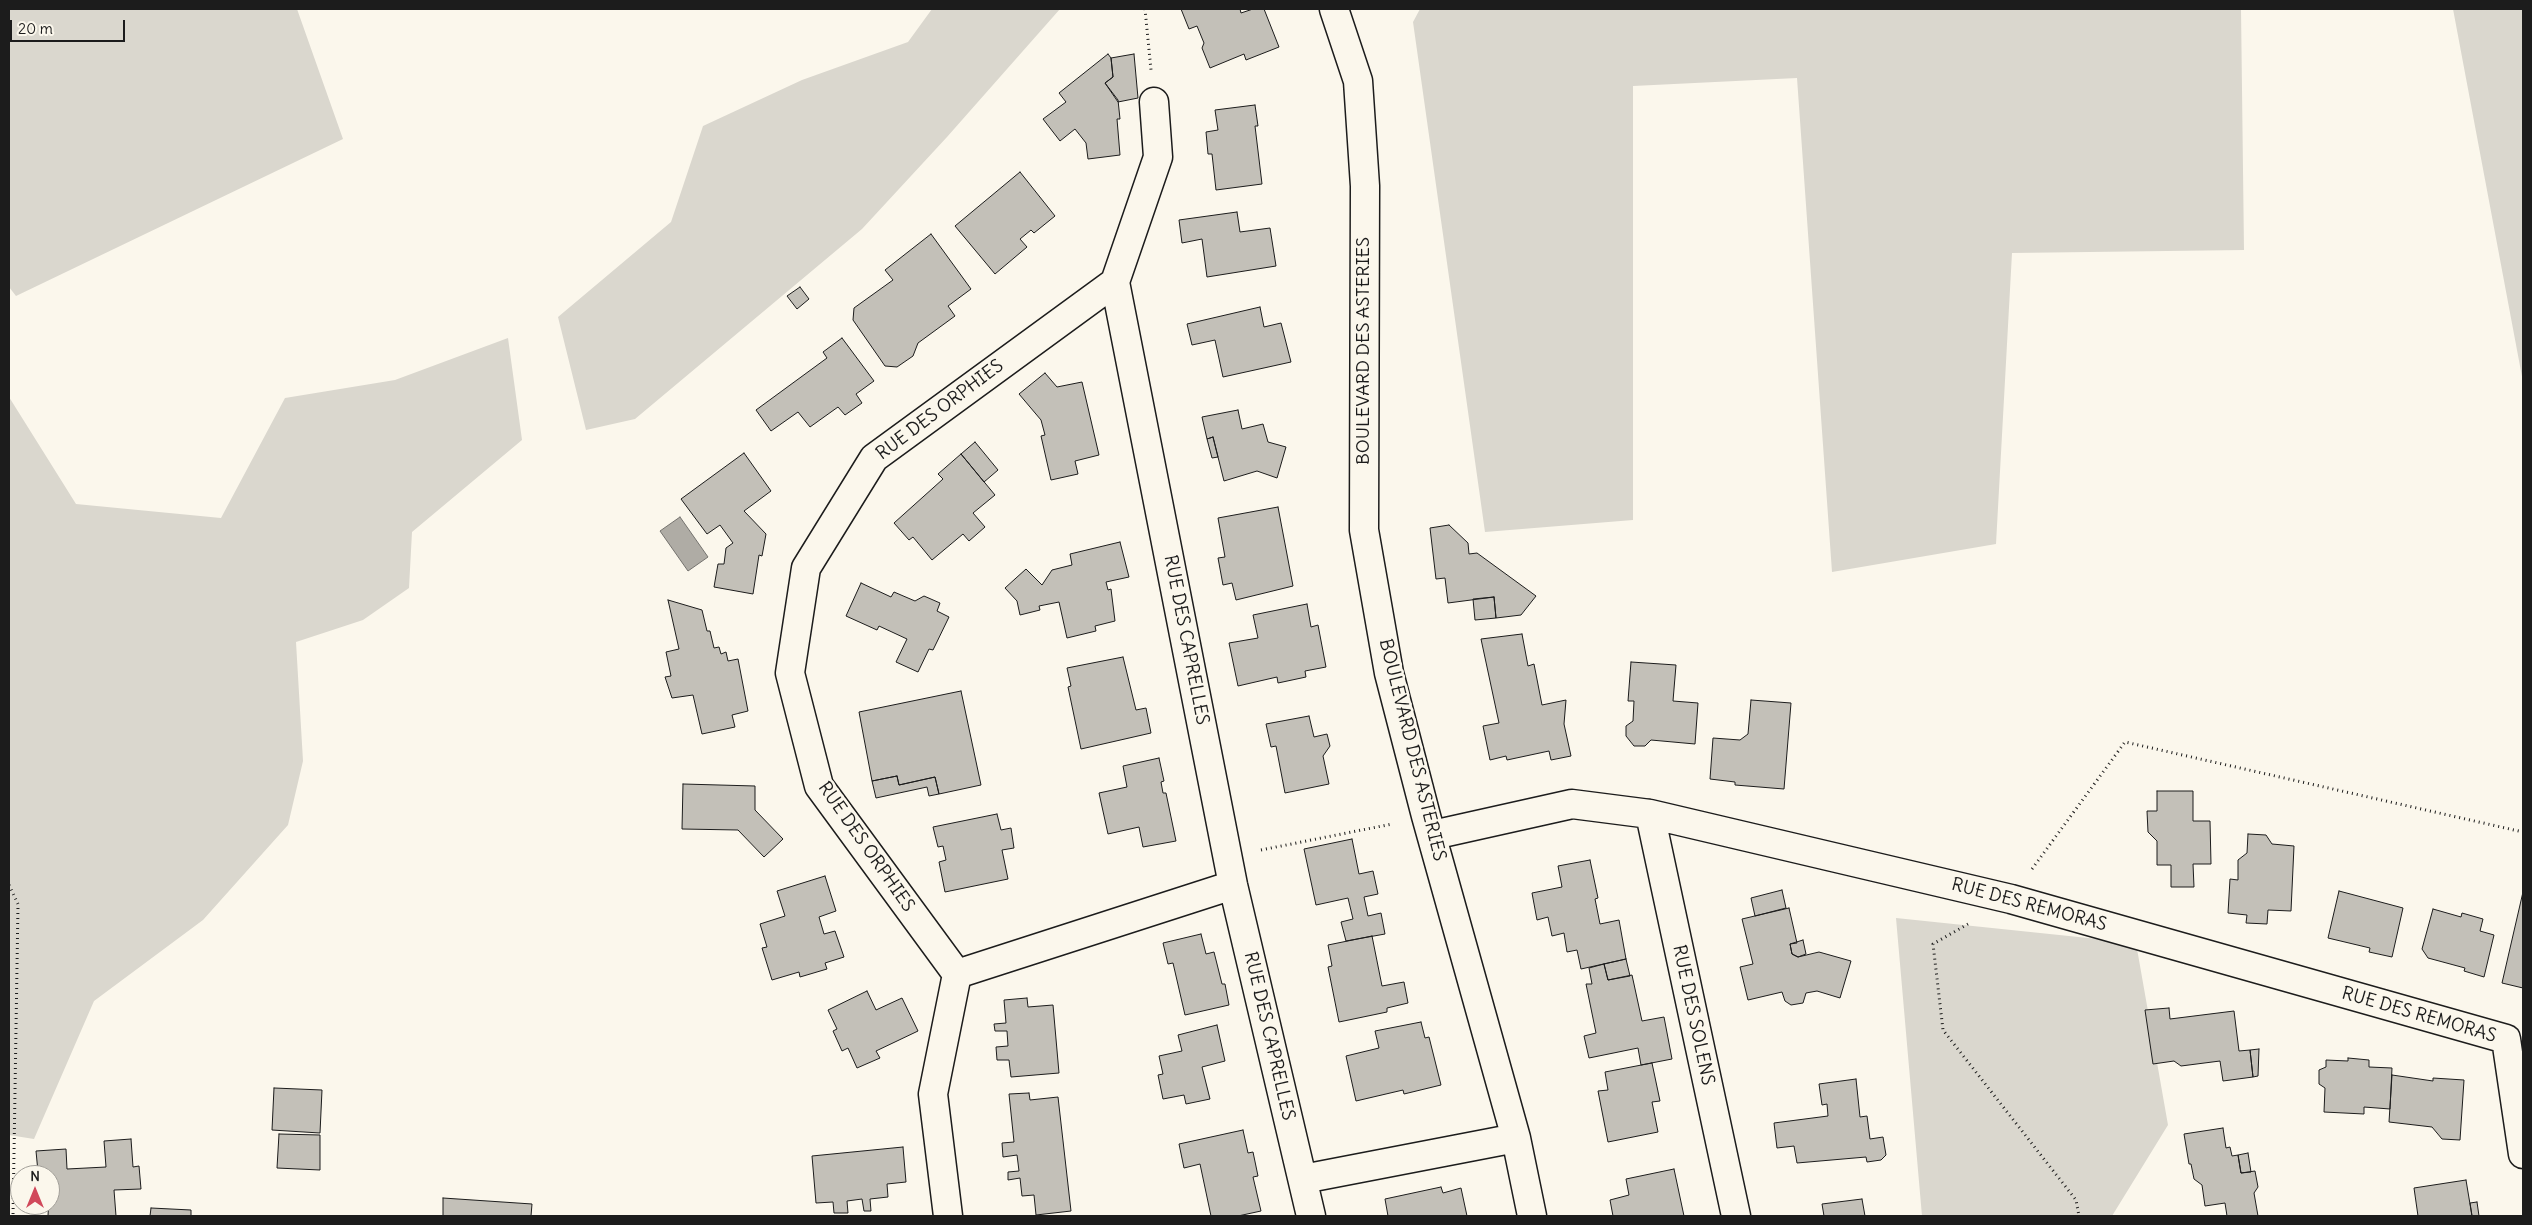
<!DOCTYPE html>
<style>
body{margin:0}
#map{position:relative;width:2532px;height:1225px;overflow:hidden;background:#fbf7ec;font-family:Delius,sans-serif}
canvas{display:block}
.frame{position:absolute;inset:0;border:10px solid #1c1c1c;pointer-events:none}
.north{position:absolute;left:10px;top:1165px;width:50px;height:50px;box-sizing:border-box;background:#fbf7ec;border:1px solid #a29f99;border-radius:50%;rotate:0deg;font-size:14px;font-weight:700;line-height:20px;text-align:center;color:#1c1c1c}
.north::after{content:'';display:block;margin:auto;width:18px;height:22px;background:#d1495b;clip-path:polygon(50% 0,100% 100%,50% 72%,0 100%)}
.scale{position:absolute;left:10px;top:20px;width:115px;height:22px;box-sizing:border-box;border:2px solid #1c1c1c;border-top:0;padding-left:6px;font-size:15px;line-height:18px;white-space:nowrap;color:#1c1c1c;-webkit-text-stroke:4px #fbf7ec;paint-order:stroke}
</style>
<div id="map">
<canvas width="2532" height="1225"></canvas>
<div class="frame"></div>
<div class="north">N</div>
<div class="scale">20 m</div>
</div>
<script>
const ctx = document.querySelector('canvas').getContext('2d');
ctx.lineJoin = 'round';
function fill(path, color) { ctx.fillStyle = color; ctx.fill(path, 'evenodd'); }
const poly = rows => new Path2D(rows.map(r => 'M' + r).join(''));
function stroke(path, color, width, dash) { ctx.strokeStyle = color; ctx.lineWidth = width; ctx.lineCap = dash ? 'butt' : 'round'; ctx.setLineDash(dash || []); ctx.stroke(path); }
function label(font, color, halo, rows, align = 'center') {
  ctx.font = font + ' Delius,sans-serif'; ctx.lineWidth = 5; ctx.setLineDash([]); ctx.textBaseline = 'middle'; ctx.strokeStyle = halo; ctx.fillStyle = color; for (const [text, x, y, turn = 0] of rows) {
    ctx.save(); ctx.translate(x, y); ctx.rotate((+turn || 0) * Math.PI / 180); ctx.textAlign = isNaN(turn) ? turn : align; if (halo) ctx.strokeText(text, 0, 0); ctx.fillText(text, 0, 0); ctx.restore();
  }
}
fill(poly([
 [9,9,297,9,343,139,16,296,9,287],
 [932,9,1060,9,947,137,862,229,635,419,586,430,558,317,671,222,703,126,802,80,908,42],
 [1420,9,2241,9,2244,250,2012,253,1996,544,1832,572,1797,78,1633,86,1633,520,1485,532,1413,22],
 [2453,9,2523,9,2523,382],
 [508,338,522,440,412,532,409,588,363,620,296,642,303,761,288,825,203,920,94,1001,34,1139,9,1135,9,397,76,504,221,518,285,398,395,380],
 [1896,918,2136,943,2168,1125,2112,1216,1922,1216]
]), '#dad7ce');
const water = poly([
 [680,517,708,557,688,571,660,531,680,517]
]);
fill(water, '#afaca5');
stroke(water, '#74726e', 1);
const building = poly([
 [1181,9,1240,9,1241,13,1253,9,1264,9,1279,47,1246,60,1244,54,1210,68,1202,48,1204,43,1197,26,1189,29,1181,9],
 [1108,54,1111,58,1113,77,1105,83,1118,100,1120,119,1117,119,1120,155,1088,159,1086,143,1075,129,1060,141,1043,119,1066,102,1059,93,1108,54],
 [1134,54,1138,98,1118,102,1105,83,1113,77,1111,58,1134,54],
 [1255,105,1258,126,1255,126,1262,184,1216,190,1212,154,1208,154,1206,132,1218,130,1215,110,1255,105],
 [1020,172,1055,216,1034,233,1031,230,1020,239,1027,247,995,274,955,226,1020,172],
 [1237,212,1240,232,1270,228,1276,266,1207,277,1202,239,1182,243,1179,220,1237,212],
 [931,234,971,289,948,306,955,316,918,343,913,356,897,367,885,366,853,320,854,308,893,280,885,270,931,234],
 [800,287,809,299,797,309,787,296,800,287],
 [1260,307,1264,327,1281,323,1291,362,1223,377,1215,340,1192,345,1187,324,1260,307],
 [842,338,874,381,856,394,862,403,845,415,838,407,810,427,798,412,771,431,756,410,827,358,823,352,842,338],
 [1045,373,1057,387,1082,382,1099,455,1075,461,1078,474,1051,480,1041,436,1045,435,1041,420,1019,394,1045,373],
 [1238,410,1242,429,1263,424,1268,442,1286,447,1277,478,1257,471,1224,481,1213,437,1207,439,1202,417,1238,410],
 [1213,437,1218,457,1212,458,1207,439,1213,437],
 [975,442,998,470,984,482,961,454,975,442],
 [744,453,771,491,744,511,766,534,762,556,759,555,753,594,714,587,718,564,724,564,726,548,733,543,720,525,707,534,681,499,744,453],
 [961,454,995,495,973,513,985,527,969,541,963,534,932,560,913,537,909,540,894,523,943,479,938,474,961,454],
 [1278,507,1293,586,1236,600,1232,583,1223,585,1218,558,1225,557,1218,518,1278,507],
 [1449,525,1468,543,1469,554,1477,553,1536,596,1521,615,1496,618,1494,597,1448,603,1445,578,1436,579,1430,528,1449,525],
 [1120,542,1129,577,1106,582,1108,590,1111,589,1115,621,1095,626,1096,631,1067,638,1059,602,1039,606,1040,610,1020,615,1017,601,1005,588,1026,569,1042,585,1052,570,1072,565,1070,554,1120,542],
 [861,583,891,597,894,592,915,601,924,596,940,603,937,611,949,617,933,650,929,649,918,672,896,662,907,639,879,626,877,630,846,616,861,583],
 [1494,597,1496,618,1475,620,1473,599,1494,597],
 [668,600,702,610,707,631,710,631,714,648,719,647,721,654,726,652,728,661,738,659,748,711,732,715,735,727,702,734,693,695,672,698,665,677,671,676,666,652,679,649,668,600],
 [1307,604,1311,627,1318,625,1326,667,1305,671,1306,677,1278,683,1277,677,1238,686,1229,643,1258,638,1253,615,1307,604],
 [1522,634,1528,666,1534,664,1542,705,1566,700,1564,724,1571,756,1551,760,1549,751,1507,760,1506,756,1490,760,1483,726,1499,723,1481,639,1522,634],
 [1123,657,1136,710,1146,708,1151,733,1081,749,1068,687,1071,686,1067,668,1123,657],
 [1631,662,1676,665,1673,701,1698,703,1695,744,1651,740,1645,746,1634,746,1626,736,1626,726,1633,721,1634,701,1628,701,1631,662],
 [961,691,981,785,939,794,935,777,899,785,897,776,872,781,859,712,961,691],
 [1751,700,1791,703,1784,789,1735,785,1735,782,1710,779,1713,738,1740,740,1748,734,1751,700],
 [1309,716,1314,737,1327,734,1330,746,1323,756,1329,784,1285,793,1276,746,1271,747,1266,724,1309,716],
 [1159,758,1164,781,1161,782,1163,793,1166,793,1176,841,1143,847,1139,827,1108,834,1099,793,1127,787,1123,766,1159,758],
 [897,776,899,785,935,777,939,794,929,796,927,787,876,798,872,781,897,776],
 [683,784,755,786,755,810,783,839,764,857,738,830,682,829,683,784],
 [2157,791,2193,791,2193,821,2210,821,2211,864,2193,864,2194,887,2171,887,2171,865,2157,865,2157,841,2148,832,2147,811,2157,811,2157,791],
 [997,814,1001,830,1011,828,1014,848,1002,850,1008,879,945,892,939,862,946,860,943,846,938,847,933,827,997,814],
 [2248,834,2266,835,2272,844,2294,846,2291,911,2268,910,2267,924,2246,923,2247,915,2228,913,2230,879,2238,880,2238,860,2247,853,2248,834],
 [1352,839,1359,874,1373,871,1378,894,1364,897,1368,916,1381,913,1385,934,1346,941,1341,922,1353,919,1348,898,1316,905,1304,849,1352,839],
 [1590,860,1598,898,1595,899,1600,924,1619,920,1626,959,1581,969,1577,950,1567,952,1564,933,1552,936,1548,917,1537,920,1532,893,1562,887,1558,866,1590,860],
 [825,876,836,911,819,917,824,934,835,931,844,957,825,963,827,969,800,977,799,972,772,980,762,948,767,947,760,924,785,916,777,891,825,876],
 [1782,890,1786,908,1755,916,1751,898,1782,890],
 [2339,891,2403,908,2392,957,2369,952,2370,948,2328,938,2339,891],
 [2523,892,2523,988,2502,983,2523,892],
 [1789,908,1797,943,1790,944,1792,954,1798,957,1819,952,1851,961,1840,998,1817,991,1806,993,1803,1003,1791,1005,1785,1001,1782,992,1748,1000,1740,967,1753,964,1742,919,1789,908],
 [2433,909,2461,917,2462,913,2483,919,2480,931,2494,935,2484,977,2464,971,2465,968,2428,958,2422,949,2433,909],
 [1201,934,1206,954,1214,952,1222,984,1225,984,1229,1005,1185,1015,1173,963,1168,964,1163,943,1201,934],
 [1372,936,1382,986,1404,982,1408,1003,1387,1008,1387,1012,1339,1022,1328,967,1332,966,1328,945,1372,936],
 [1803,940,1806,954,1798,957,1792,954,1790,944,1803,940],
 [1626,959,1630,976,1608,980,1604,964,1626,959],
 [1604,964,1608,980,1632,975,1642,1021,1664,1017,1672,1059,1641,1065,1638,1048,1589,1058,1584,1036,1596,1033,1586,984,1592,984,1589,968,1604,964],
 [867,991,876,1010,902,998,918,1031,876,1051,880,1058,857,1068,848,1048,842,1051,833,1031,837,1029,828,1010,867,991],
 [1027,998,1028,1007,1053,1005,1059,1073,1011,1077,1009,1060,997,1060,996,1047,1008,1046,1007,1031,995,1031,994,1024,1006,1023,1004,1000,1027,998],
 [2169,1008,2170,1019,2234,1011,2239,1051,2250,1050,2253,1077,2223,1081,2220,1061,2181,1066,2174,1061,2153,1064,2145,1010,2169,1008],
 [1421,1022,1425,1038,1429,1037,1441,1085,1404,1094,1403,1090,1356,1101,1346,1056,1379,1048,1375,1031,1421,1022],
 [1217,1025,1225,1061,1202,1067,1210,1099,1186,1104,1184,1095,1163,1099,1158,1075,1163,1074,1159,1056,1182,1051,1178,1035,1217,1025],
 [2259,1049,2258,1076,2253,1077,2250,1050,2259,1049],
 [2348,1058,2369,1060,2369,1067,2392,1068,2390,1109,2364,1107,2364,1114,2324,1112,2325,1088,2319,1084,2319,1070,2326,1067,2326,1060,2348,1061,2348,1058],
 [1652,1063,1660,1101,1652,1102,1658,1132,1608,1142,1598,1091,1608,1090,1605,1072,1652,1063],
 [2392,1075,2433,1081,2433,1078,2464,1080,2460,1140,2442,1139,2432,1127,2389,1122,2392,1075],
 [1856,1079,1860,1117,1867,1116,1870,1139,1883,1137,1886,1155,1881,1160,1867,1162,1866,1157,1797,1163,1794,1146,1777,1148,1774,1123,1828,1116,1827,1104,1822,1105,1819,1084,1856,1079],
 [274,1088,322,1090,320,1133,272,1130,274,1088],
 [1029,1093,1030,1100,1058,1097,1071,1211,1036,1215,1034,1195,1022,1196,1020,1178,1008,1180,1008,1172,1019,1171,1017,1155,1003,1157,1002,1143,1014,1142,1009,1094,1029,1093],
 [2223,1128,2226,1148,2230,1147,2232,1156,2238,1155,2241,1173,2255,1171,2258,1187,2254,1193,2258,1216,2227,1216,2225,1203,2205,1206,2202,1185,2194,1179,2191,1164,2189,1164,2184,1134,2223,1128],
 [1243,1130,1248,1153,1253,1152,1258,1176,1253,1177,1261,1211,1238,1216,1211,1216,1200,1164,1184,1168,1179,1144,1243,1130],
 [279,1134,320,1135,320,1170,277,1168,279,1134],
 [131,1139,133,1167,139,1166,141,1189,114,1190,116,1216,48,1216,50,1175,46,1175,45,1172,38,1172,36,1151,66,1149,67,1169,106,1167,104,1141,131,1139],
 [903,1147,906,1182,887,1184,888,1197,870,1199,871,1211,864,1211,862,1199,847,1201,848,1213,834,1213,833,1202,816,1203,812,1156,903,1147],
 [2248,1153,2251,1172,2241,1173,2238,1155,2248,1153],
 [1674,1169,1684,1216,1613,1216,1610,1200,1629,1195,1626,1179,1674,1169],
 [2466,1180,2472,1216,2418,1216,2414,1188,2466,1180],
 [1441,1187,1443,1193,1461,1188,1467,1216,1388,1216,1385,1199,1441,1187],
 [443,1198,532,1204,531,1216,443,1216,443,1198],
 [1862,1199,1865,1216,1824,1216,1822,1204,1862,1199],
 [2477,1202,2479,1216,2472,1216,2470,1203,2477,1202],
 [151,1208,191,1210,191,1216,150,1216,151,1208]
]);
fill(building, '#c3c0b8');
stroke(building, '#1c1c1c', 1);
const street = poly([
 [1334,9,1358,81,1365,186,1364,530,1389,673,1426,816,1516,1138,1532,1216],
 [1154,102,1158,157,1115,282,1233,885,1311,1216],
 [1115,282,874,458,806,568,790,673,819,786,957,974,1233,885],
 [1650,814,1736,1216],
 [1433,835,1572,804,1650,814,2011,899,2506,1039,2523,1154],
 [1303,1179,1516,1138],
 [948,1216,933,1094,957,974]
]);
stroke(street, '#1c1c1c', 31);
stroke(poly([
 [1145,9,1151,70],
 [1261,850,1392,824],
 [2032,869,2125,742,2523,832],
 [9,885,18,904,13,1216],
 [1968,924,1933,944,1943,1030,2076,1200,2079,1216]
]), '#1c1c1c', 3, [1, 4]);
stroke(street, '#fbf7ec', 28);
label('18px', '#1c1c1c', '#fbf7ec', [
 ["BOULEVARD DES ASTERIES",1364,351,-90],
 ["RUE DES ORPHIES",940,410,-37],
 ["RUE DES CAPRELLES",1186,640,79],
 ["BOULEVARD DES ASTERIES",1412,750,76],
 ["RUE DES ORPHIES",866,847,55],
 ["RUE DES REMORAS",2029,905,15],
 ["RUE DES SOLENS",1693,1015,78],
 ["RUE DES REMORAS",2419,1015,16],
 ["RUE DES CAPRELLES",1269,1036,77]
]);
</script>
